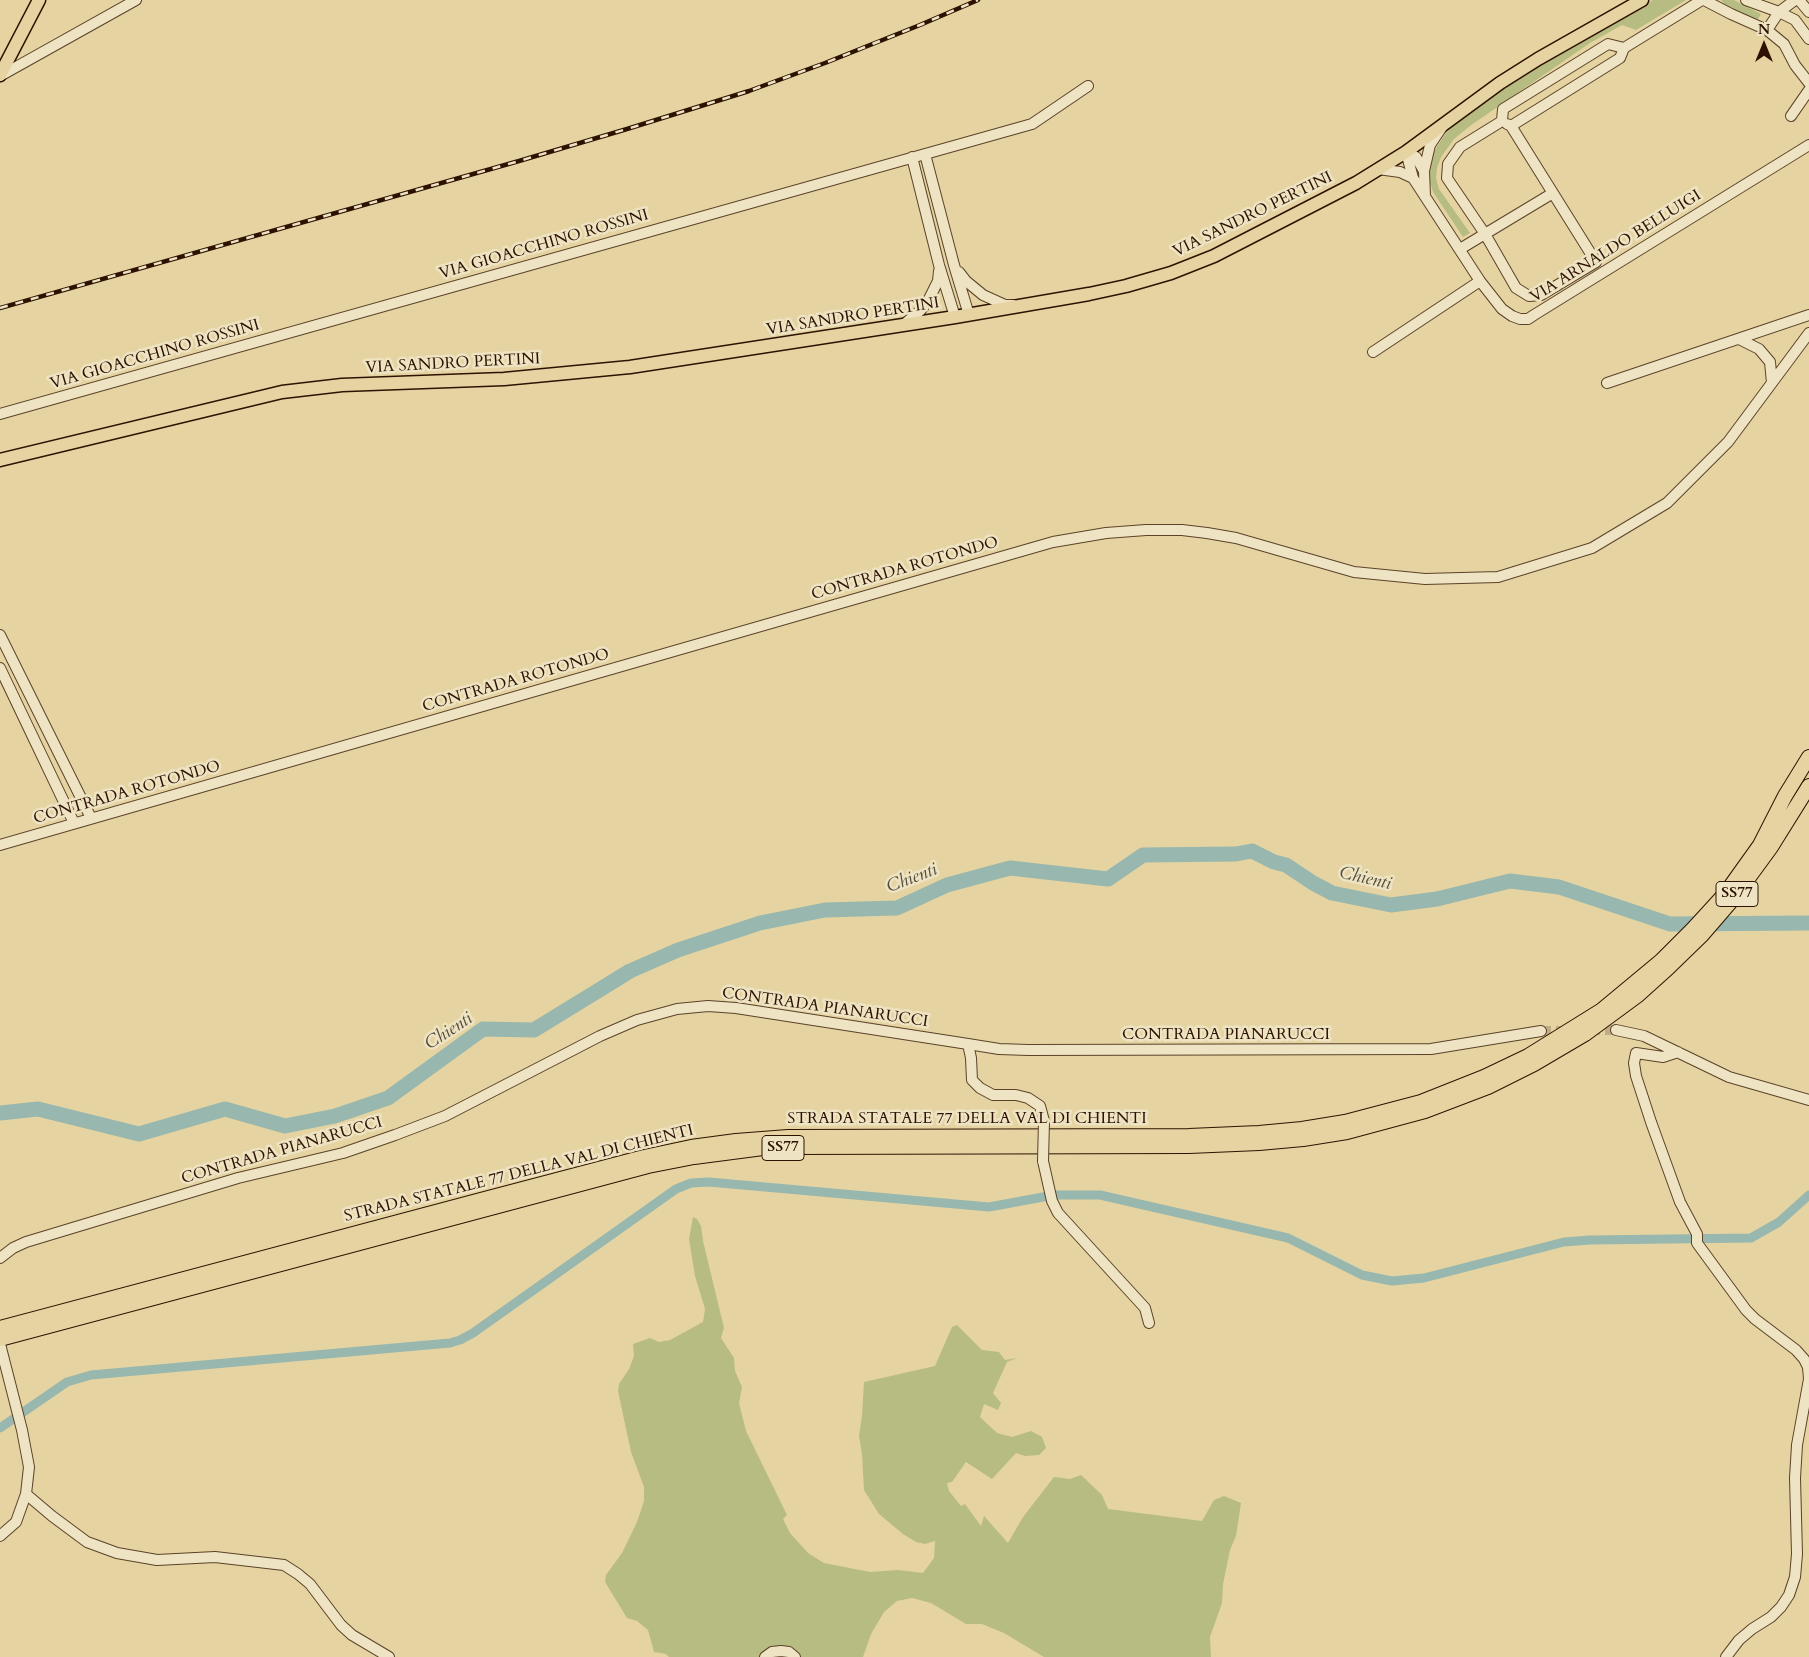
<!DOCTYPE html>
<style>
body{margin:0}
#map{position:relative;width:1809px;height:1657px;overflow:hidden;background:#e5d4a1;font-family:Cardo,serif}
canvas{display:block}
.north{position:absolute;left:1739px;top:20px;width:50px;height:50px;-webkit-text-stroke:4px #eee3c2;paint-order:stroke;rotate:0deg;font-size:14px;font-weight:700;line-height:20px;text-align:center;color:#2d1201}
.north::after{content:'';display:block;margin:auto;width:18px;height:22px;background:#2d1201;clip-path:polygon(50% 0,100% 100%,50% 72%,0 100%)}
</style>
<div id="map">
<canvas width="1809" height="1657"></canvas>
<div class="north">N</div>
</div>
<script>
const ctx = document.querySelector('canvas').getContext('2d');
ctx.lineJoin = 'round';
function fill(path, color) { ctx.fillStyle = color; ctx.fill(path, 'evenodd'); }
const poly = rows => new Path2D(rows.map(r => 'M' + r).join(''));
function stroke(path, color, width, dash) { ctx.strokeStyle = color; ctx.lineWidth = width; ctx.lineCap = dash ? 'butt' : 'round'; ctx.setLineDash(dash || []); ctx.stroke(path); }
function label(font, color, halo, rows, align = 'center') {
  ctx.font = font + ' Cardo,serif'; ctx.lineWidth = 5; ctx.setLineDash([]); ctx.textBaseline = 'middle'; ctx.strokeStyle = halo; ctx.fillStyle = color; for (const [text, x, y, turn = 0] of rows) {
    ctx.save(); ctx.translate(x, y); ctx.rotate((+turn || 0) * Math.PI / 180); ctx.textAlign = isNaN(turn) ? turn : align; if (halo) ctx.strokeText(text, 0, 0); ctx.fillText(text, 0, 0); ctx.restore();
  }
}
fill(poly([
 [1653,0,1686,0,1636,30,1622,25,1590,43,1470,126,1454,139,1441,157,1437,168,1436,178,1439,189,1470,233,1463,237,1433,192,1429,179,1429,167,1433,153,1445,134,1461,117,1505,84],
 [1721,0,1734,0,1761,14,1758,19,1752,20,1729,9],
 [693,1217,697,1219,701,1226,703,1241,724,1328,721,1338,734,1358,735,1371,742,1387,739,1403,746,1431,787,1515,783,1519,790,1533,808,1553,824,1563,870,1572,898,1570,923,1573,934,1558,935,1541,925,1544,916,1542,903,1534,879,1514,864,1490,862,1454,859,1436,862,1416,864,1382,935,1366,952,1327,957,1325,982,1350,999,1352,1005,1360,1017,1358,1007,1362,993,1393,1001,1403,998,1410,984,1404,980,1417,997,1433,1012,1437,1031,1431,1042,1437,1046,1448,1039,1455,1025,1456,1016,1453,992,1479,966,1462,952,1482,947,1483,949,1491,961,1506,965,1504,981,1526,984,1516,1008,1543,1023,1517,1054,1477,1070,1479,1081,1475,1102,1495,1108,1509,1202,1521,1214,1500,1224,1496,1241,1503,1236,1536,1230,1550,1223,1584,1222,1603,1210,1637,1211,1657,1044,1657,1004,1633,982,1624,966,1624,931,1603,912,1598,897,1601,884,1612,871,1634,863,1657,669,1657,666,1654,654,1652,648,1630,637,1621,627,1618,605,1582,606,1575,622,1553,637,1522,644,1501,644,1487,631,1452,618,1391,619,1384,629,1369,634,1356,633,1344,650,1338,659,1342,670,1340,703,1322,705,1309,695,1276,689,1239]
]), '#b7bc82');
stroke(poly([
 [0,1428,67,1382,91,1375,450,1343,460,1340,473,1333,676,1189,691,1183,709,1182,989,1207,1054,1195,1100,1195,1288,1238,1362,1275,1392,1281,1424,1278,1564,1242,1590,1240,1751,1238,1779,1222,1809,1195]
]), '#98b7ae', 9);
stroke(poly([
 [0,1113,38,1109,139,1134,225,1109,285,1126,335,1116,388,1098,483,1029,534,1030,630,971,678,950,760,923,825,910,897,908,947,885,1010,868,1108,879,1143,855,1236,854,1252,851,1274,862,1286,865,1313,883,1332,893,1391,905,1437,899,1510,881,1559,887,1670,924,1809,923]
]), '#98b7ae', 15);
stroke(poly([
 [1590,1030,1616,1030],
 [1541,1031,1568,1031]
]), '#c0ad81', 10, [10, 5]);
const minor = poly([
 [1704,0,1731,14,1767,30,1784,44,1795,65,1809,83],
 [1746,0,1779,12,1795,20,1809,39],
 [1799,0,1809,12],
 [1767,30,1779,12,1795,0],
 [0,76,136,0],
 [1791,116,1809,90],
 [1502,121,1460,147,1448,164,1447,178,1485,234,1516,288,1529,296,1541,295,1596,262,1511,126],
 [1502,121,1503,109,1608,44,1624,48],
 [1507,124,1511,126,1620,58,1624,48,1702,0],
 [1406,152,1416,157,1424,171],
 [1406,152,1413,178],
 [925,154,954,265,969,315],
 [912,157,939,265,955,317],
 [1378,169,1400,172,1413,178,1480,281,1502,309,1512,316,1520,319,1528,319,1534,315,1809,145],
 [1425,196,1424,171,1430,145,1442,127],
 [1460,249,1553,193],
 [959,272,966,281,983,295,1005,305,1013,305],
 [903,325,920,311,928,301,938,281,939,271],
 [1739,339,1759,349,1770,362,1772,383],
 [1373,352,1480,281],
 [1607,383,1809,315],
 [0,414,1032,124,1088,86],
 [0,635,91,818],
 [0,668,74,823],
 [0,845,1053,542,1106,533,1146,530,1182,530,1207,533,1236,538,1354,572,1425,579,1498,577,1592,548,1667,503,1728,442,1809,333],
 [1616,1030,1644,1036,1729,1077,1809,1100],
 [968,1044,971,1058,972,1080,980,1088,993,1095,1016,1095,1028,1098,1040,1106,1044,1121],
 [1678,1052,1663,1057,1636,1053,1634,1063,1636,1076,1651,1122,1680,1202,1697,1234,1697,1243,1746,1310,1755,1319,1796,1350,1804,1359,1808,1367,1809,1379,1797,1445,1795,1478,1797,1554,1795,1577,1789,1595,1781,1607,1771,1617,1752,1629,1739,1640,1726,1657],
 [1043,1161,1052,1201,1058,1213,1145,1308,1149,1323],
 [0,1258,13,1248,26,1242,238,1178,343,1153,395,1135,445,1116,600,1036,637,1020,677,1009,708,1006,736,1008,968,1044,999,1049,1028,1050,1431,1049,1541,1031],
 [0,1344,22,1430,29,1467,26,1494,16,1522,0,1536],
 [26,1494,52,1516,87,1542,117,1553,157,1560,215,1557,284,1565,298,1574,310,1584,341,1625,352,1635,389,1657],
 [765,1657,772,1652,781,1651,789,1652,795,1657]
]);
const major = poly([
 [0,75,39,0],
 [0,460,282,392,342,385,504,379,630,367,955,317,1089,294,1126,286,1171,273,1214,256,1356,183,1406,152,1500,83,1538,59,1642,0]
]);
const highway = poly([
 [0,1328,477,1201,644,1157,691,1147,736,1141,788,1137,1189,1136,1259,1133,1302,1129,1345,1122,1421,1102,1484,1077,1528,1056,1602,1010,1661,961,1693,929,1725,894,1760,845,1785,796,1809,757],
 [0,1339,648,1166,694,1157,763,1148,789,1147,1189,1146,1259,1143,1303,1139,1347,1132,1425,1111,1488,1087,1534,1064,1585,1034,1638,995,1668,968,1702,935,1733,899,1771,847,1809,786]
]);
stroke(minor, '#5b4229', 12);
stroke(major, '#2d1201', 15);
stroke(highway, '#2d1201', 16);
stroke(minor, '#eee3c2', 10);
stroke(major, '#e5d4a1', 12);
stroke(highway, '#e5d4a1', 14);
const rail = poly([
 [0,308,519,161,627,129,749,91,825,63,920,25,978,0]
]);
stroke(rail, '#2d1201', 4.5);
stroke(rail, '#eee3c2', 2.5, [8]);
const minorBridge = poly([
 [1043,1161,1044,1121]
]);
stroke(minorBridge, '#5b4229', 12, []);
stroke(minorBridge, '#eee3c2', 10);
for (const [x, y, w] of [
 [1737,894,42],
 [783,1148,42]
]) { const box = new Path2D(); box.roundRect(x - w / 2, y - 12.5, w, 25, 4); ctx.fillStyle = '#eee3c2'; ctx.fill(box); stroke(box, '#2d1201', 1); }
label('bold 15px', '#2d1201', null, [
 ["SS77",1737,894],
 ["SS77",783,1148]
]);
label('16px', '#2d1201', '#eee3c2', [
 ["VIA SANDRO PERTINI",1253,215,-26],
 ["VIA GIOACCHINO ROSSINI",544,245,-16],
 ["VIA ARNALDO BELLUIGI",1616,247,-32],
 ["VIA SANDRO PERTINI",853,317,-9],
 ["VIA GIOACCHINO ROSSINI",155,355,-16],
 ["VIA SANDRO PERTINI",453,364,-3],
 ["CONTRADA ROTONDO",905,569,-16],
 ["CONTRADA ROTONDO",516,681,-16],
 ["CONTRADA ROTONDO",127,793,-16],
 ["CONTRADA PIANARUCCI",825,1008,8],
 ["CONTRADA PIANARUCCI",1226,1035],
 ["STRADA STATALE 77 DELLA VAL DI CHIENTI",967,1119],
 ["CONTRADA PIANARUCCI",282,1151,-16],
 ["STRADA STATALE 77 DELLA VAL DI CHIENTI",519,1174,-14]
]);
label('italic 18px', '#524c3e', '#eee3c2', [
 ["Chienti",912,879,-21],
 ["Chienti",1365,879,13],
 ["Chienti",449,1032,-33]
]);
</script>
